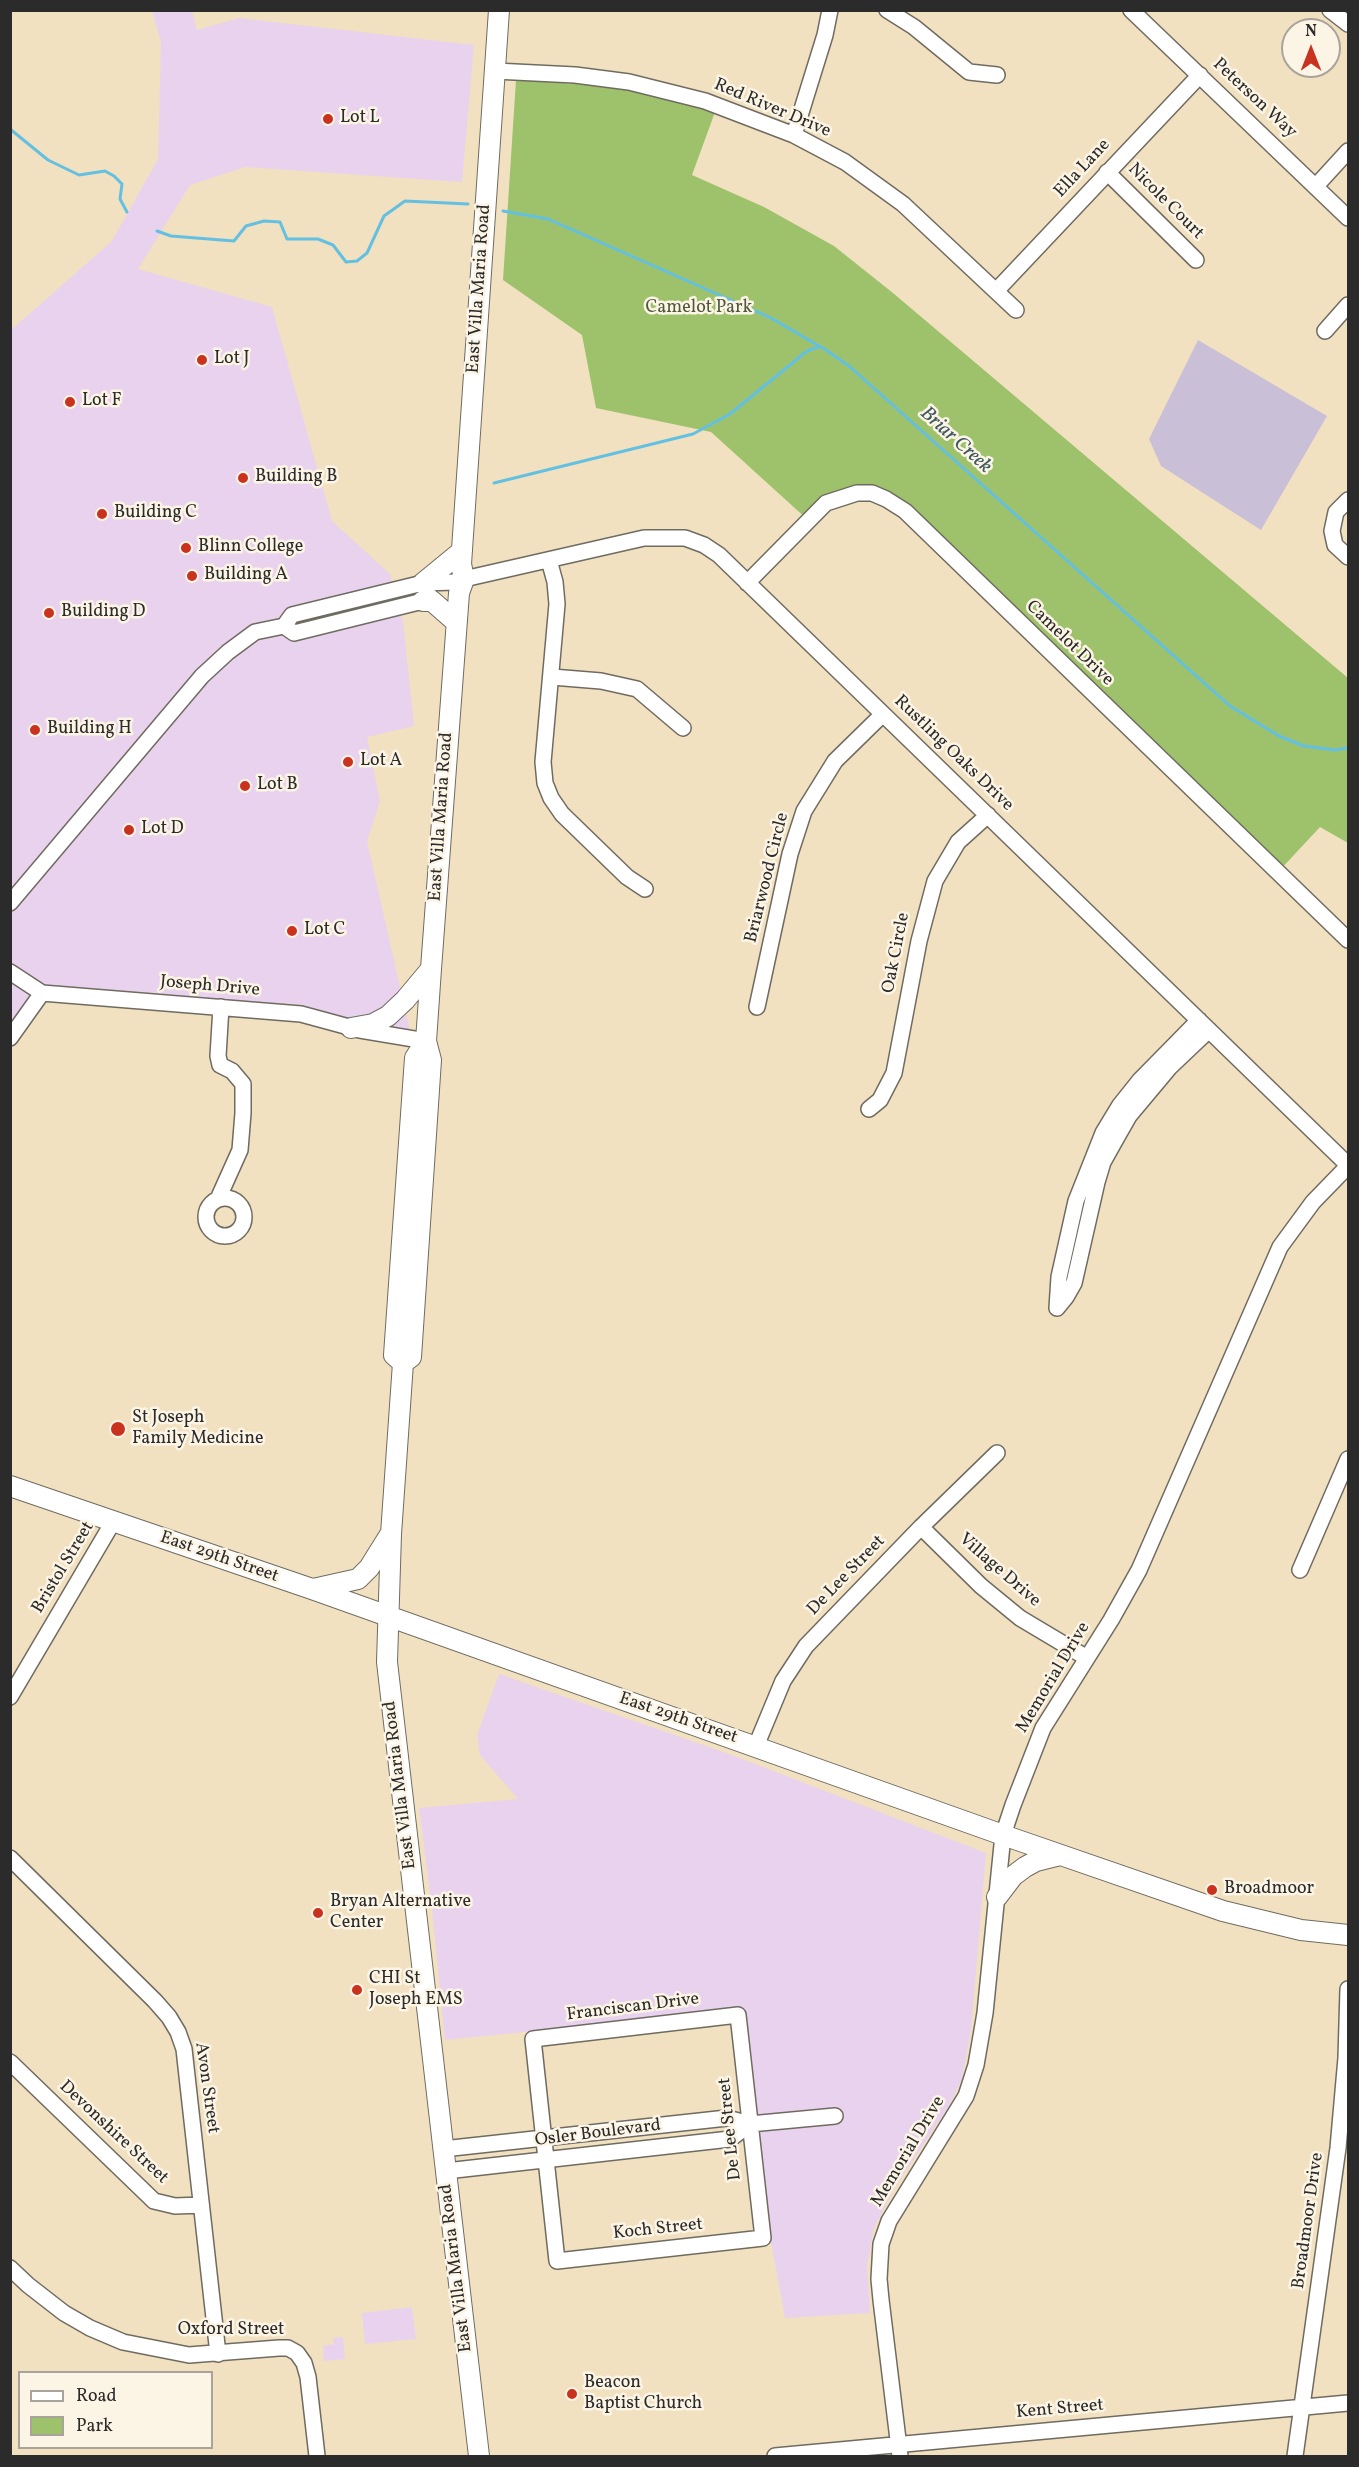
<!DOCTYPE html>
<style>
body{margin:0}
#map{position:relative;width:1359px;height:2467px;overflow:hidden;background:#f1e1c1;font-family:Vollkorn,serif}
canvas{display:block}
.frame{position:absolute;inset:0;border:12px solid #2b2b2b;pointer-events:none}
.legend{position:absolute;left:18px;top:2371px;width:195px;height:78px;box-sizing:border-box;background:#fcf5e5;border:2px solid #a8a49b;margin:0;padding:8px 10px;list-style:none;font-size:18px;color:#2b2b2b}
.legend li{display:flex;align-items:center;gap:12px;height:30px}
.legend b{width:30px;border:2px solid #a8a49b}
.north{position:absolute;left:1281px;top:18px;width:60px;height:60px;box-sizing:border-box;background:#fcf5e5;border:2px solid #a8a49b;border-radius:50%;rotate:0deg;font-size:16px;font-weight:700;line-height:24px;text-align:center;color:#2b2b2b}
.north::after{content:'';display:block;margin:auto;width:21px;height:27px;background:#c8321e;clip-path:polygon(50% 0,100% 100%,50% 72%,0 100%)}
</style>
<div id="map">
<canvas width="1359" height="2467"></canvas>
<div class="frame"></div>
<ul class="legend">
<li><b style="height:8px;background:#fff"></b>Road</li>
<li><b style="height:16px;background:#9ec26c"></b>Park</li>
</ul>
<div class="north">N</div>
</div>
<script>
const ctx = document.querySelector('canvas').getContext('2d');
ctx.lineJoin = 'round';
function fill(path, color) { ctx.fillStyle = color; ctx.fill(path, 'evenodd'); }
const poly = rows => new Path2D(rows.map(r => 'M' + r).join(''));
function stroke(path, color, width, dash) { ctx.strokeStyle = color; ctx.lineWidth = width; ctx.lineCap = dash ? 'butt' : 'round'; ctx.setLineDash(dash || []); ctx.stroke(path); }
function label(font, color, halo, rows, align = 'center') {
  ctx.font = font + ' Vollkorn,serif'; ctx.lineWidth = 5; ctx.setLineDash([]); ctx.textBaseline = 'middle'; ctx.strokeStyle = halo; ctx.fillStyle = color; for (const [text, x, y, turn = 0] of rows) {
    ctx.save(); ctx.translate(x, y); ctx.rotate((+turn || 0) * Math.PI / 180); ctx.textAlign = isNaN(turn) ? turn : align; if (halo) ctx.strokeText(text, 0, 0); ctx.fillText(text, 0, 0); ctx.restore();
  }
}
fill(poly([
 [152,11,192,11,197,30,239,18,474,45,462,182,245,167,190,185,138,269,272,307,332,521,390,574,403,621,414,726,367,737,380,801,367,841,410,1031,43,993,11,1038,11,330,112,241,158,159,161,42],
 [499,1674,732,1755,986,1853,971,2030,962,2079,949,2106,894,2189,874,2228,867,2265,870,2313,785,2318,769,2231,743,2010,445,2040,432,1909,419,1808,518,1799,480,1755,477,1735],
 [412,2307,416,2339,365,2344,362,2313],
 [343,2337,345,2359,324,2361,323,2346,334,2344,333,2338]
]), '#e9d2ed');
fill(poly([
 [1198,340,1327,416,1261,530,1161,466,1149,439]
]), '#c9bfd7');
fill(poly([
 [516,80,591,85,637,91,683,100,715,112,692,175,764,207,834,246,893,293,1348,678,1348,843,1320,827,1279,871,905,511,857,493,808,520,711,432,596,408,582,335,503,280]
]), '#9ec26c');
stroke(poly([
 [10,129,48,160,79,175,105,171,114,176,122,184,120,199,127,212],
 [503,211,548,219,771,318,826,350,849,366,1230,706,1279,736,1304,746,1335,750,1348,748],
 [157,231,171,236,234,241,246,226,264,221,280,222,287,239,318,239,333,245,346,262,357,261,367,253,384,216,405,201,468,204],
 [494,483,693,434,730,414,807,351,818,347]
]), '#63c0e1', 3);
const minor = poly([
 [887,10,914,27,969,72,997,75],
 [1131,10,1348,218],
 [1330,10,1348,24],
 [495,71,575,75,629,82,705,101,794,135,845,162,903,204,1016,310],
 [794,135,825,35,830,10],
 [1107,172,1196,260],
 [1316,186,1348,151],
 [996,291,1200,75],
 [1325,331,1348,305],
 [1348,500,1336,512,1332,531,1335,545,1348,557],
 [549,560,555,582,557,604,543,762,545,783,551,798,562,814,627,877,645,889],
 [464,579,644,538,685,538,704,545,719,555,1348,1165],
 [747,583,826,503,857,493,872,493,886,499,905,511,1348,940],
 [284,626,294,633,423,601,430,596],
 [552,677,601,681,637,689,683,728],
 [10,903,202,676,228,652,255,632,284,626,292,615,423,583,455,582],
 [10,972,42,993,301,1014,360,1030,426,1041],
 [757,1007,790,854,804,811,835,761,883,714],
 [10,1038,42,993],
 [869,1109,880,1100,894,1073,919,941,935,881,958,842,988,815],
 '206 1217a19 19 0 1 1 38 0a19 19 0 1 1-38 0Z',
 [218,1199,240,1150,243,1113,243,1084,232,1071,220,1065,218,1056,221,1007],
 [1057,1308,1059,1277,1076,1201,1103,1133,1120,1105,1140,1080,1199,1020],
 [1057,1308,1066,1297,1074,1283,1097,1182,1103,1162,1117,1137,1129,1116,1170,1067,1209,1030],
 [921,1527,981,1586,1020,1618,1087,1658],
 [1300,1570,1348,1459],
 [10,1697,113,1522],
 [756,1746,783,1681,806,1646,921,1527,997,1453],
 [10,1858,155,2001,169,2017,178,2032,184,2049,218,2354],
 [738,2015,763,2238,557,2261,533,2039,738,2015],
 [10,2062,154,2201,175,2206,201,2205],
 [443,2149,727,2118,750,2124,835,2116],
 [446,2171,730,2139,750,2124],
 [10,2268,28,2285,64,2313,90,2328,123,2342,189,2355,279,2348,288,2348,297,2353,304,2363,308,2377,317,2456],
 [775,2456,1348,2403],
 [900,2456,881,2300,879,2279,881,2244,889,2221,966,2096,976,2065,985,2013,1003,1835,1013,1805,1043,1728,1111,1620,1139,1570,1280,1247,1313,1202,1348,1166],
 [1295,2456,1338,2148,1346,2058,1348,1989]
]);
const major = poly([
 [423,583,462,551],
 [423,601,432,601,456,622],
 [351,1028,373,1024,388,1016,405,1000,431,969],
 [403,1363,394,1355,415,1058,426,1041],
 [10,1486,312,1589,1003,1835,1223,1911,1301,1930,1348,1935],
 [313,1589,358,1579,369,1568,389,1536],
 [997,1897,1013,1876,1025,1867,1036,1861,1060,1855],
 [479,2456,387,1662,391,1534,403,1363,411,1357,431,1060,426,1041,431,969,459,593,464,579,461,564,499,10]
]);
stroke(minor, '#706b60', 18);
stroke(major, '#706b60', 22);
stroke(minor, '#fff', 15);
stroke(major, '#fff', 20);
for (const [x, y, r, color] of [
 [328,119,6,"#c8321e"],
 [202,360,6,"#c8321e"],
 [70,402,6,"#c8321e"],
 [243,478,6,"#c8321e"],
 [102,514,6,"#c8321e"],
 [186,548,6,"#c8321e"],
 [192,576,6,"#c8321e"],
 [49,613,6,"#c8321e"],
 [35,730,6,"#c8321e"],
 [348,762,6,"#c8321e"],
 [245,786,6,"#c8321e"],
 [129,830,6,"#c8321e"],
 [292,931,6,"#c8321e"],
 [118,1429,8,"#c8321e"],
 [1212,1890,6,"#c8321e"],
 [318,1913,6,"#c8321e"],
 [357,1990,6,"#c8321e"],
 [572,2394,6,"#c8321e"]
]) { const dot = new Path2D(); dot.arc(x, y, r, 0, 2 * Math.PI); ctx.fillStyle = color; ctx.fill(dot); stroke(dot, '#fcf5e5', 2); }
label('18px', '#2b2b2b', '#fcf5e5', [
 ["Peterson Way",1254,99,43],
 ["Red River Drive",772,109,23],
 ["Ella Lane",1083,169,-47],
 ["Nicole Court",1165,202,45],
 ["East Villa Maria Road",480,289,-86],
 ["Camelot Drive",1069,644,44],
 ["Rustling Oaks Drive",953,754,44],
 ["East Villa Maria Road",442,817,-86],
 ["Briarwood Circle",768,878,-76],
 ["Oak Circle",897,953,-79],
 ["Joseph Drive",210,987,5],
 ["East 29th Street",219,1558,19],
 ["Bristol Street",64,1568,-59],
 ["Village Drive",999,1571,41],
 ["De Lee Street",847,1576,-46],
 ["Memorial Drive",1054,1678,-59],
 ["East 29th Street",678,1719,19],
 ["East Villa Maria Road",401,1785,-97],
 ["Franciscan Drive",633,2008,-7],
 ["Avon Street",206,2088,82],
 ["De Lee Street",731,2129,-96],
 ["Devonshire Street",113,2133,43],
 ["Osler Boulevard",598,2134,-7],
 ["Memorial Drive",909,2152,-59],
 ["Broadmoor Drive",1309,2221,-82],
 ["Koch Street",658,2230,-6],
 ["East Villa Maria Road",457,2268,-97],
 ["Oxford Street",231,2331],
 ["Kent Street",1060,2410,-5]
]);
label('18px', '#2b2b2b', '#fcf5e5', [
 ["Lot L",340,119],
 ["Lot J",214,360],
 ["Lot F",82,402],
 ["Building B",255,478],
 ["Building C",114,514],
 ["Blinn College",198,548],
 ["Building A",204,576],
 ["Building D",61,613],
 ["Building H",47,730],
 ["Lot A",360,762],
 ["Lot B",257,786],
 ["Lot D",141,830],
 ["Lot C",304,931],
 ["St Joseph",132,1419],
 ["Family Medicine",132,1440],
 ["Broadmoor",1224,1890],
 ["Bryan Alternative",330,1903],
 ["Center",330,1924],
 ["CHI St",369,1980],
 ["Joseph EMS",369,2001],
 ["Beacon",584,2384],
 ["Baptist Church",584,2405]
], 'left');
label('18px', '#4e583e', '#fcf5e5', [
 ["Camelot Park",699,309]
]);
label('italic 20px', '#3c5862', '#fcf5e5', [
 ["Briar Creek",955,441,42]
]);
</script>
